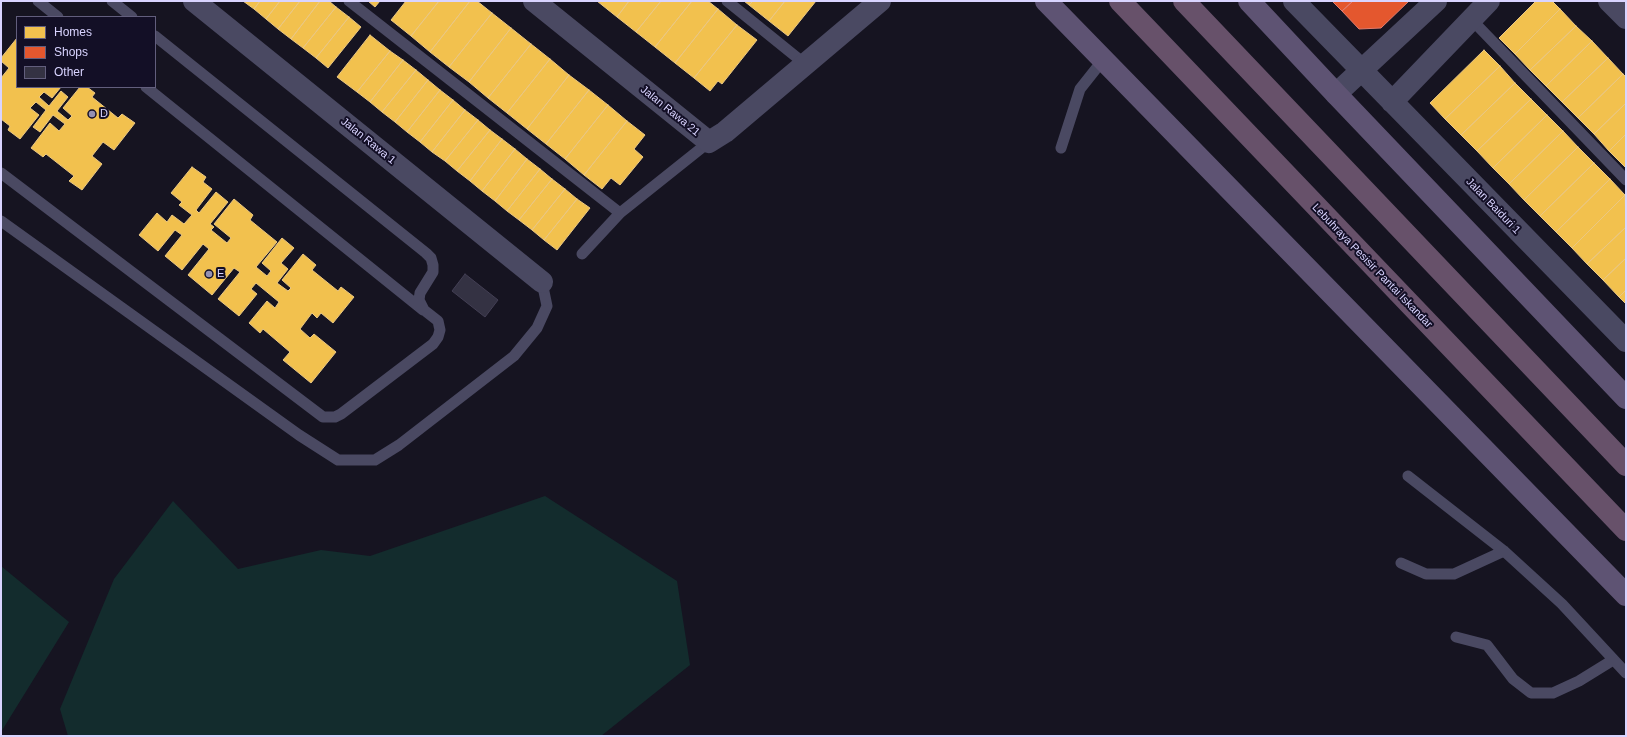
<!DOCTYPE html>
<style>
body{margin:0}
#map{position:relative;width:1627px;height:737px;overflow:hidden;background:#161421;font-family:Helvetica,sans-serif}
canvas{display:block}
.frame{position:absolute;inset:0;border:2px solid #d9d4ff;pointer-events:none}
.legend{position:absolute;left:16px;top:16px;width:140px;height:72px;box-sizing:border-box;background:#130f26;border:1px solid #625e7d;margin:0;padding:5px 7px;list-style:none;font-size:12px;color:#d9d4ff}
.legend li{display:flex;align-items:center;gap:8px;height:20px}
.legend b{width:20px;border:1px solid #625e7d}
</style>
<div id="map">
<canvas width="1627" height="737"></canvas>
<div class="frame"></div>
<ul class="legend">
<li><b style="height:11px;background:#f2c14e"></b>Homes</li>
<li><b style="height:11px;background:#e4572e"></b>Shops</li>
<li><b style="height:11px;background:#343243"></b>Other</li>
</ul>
</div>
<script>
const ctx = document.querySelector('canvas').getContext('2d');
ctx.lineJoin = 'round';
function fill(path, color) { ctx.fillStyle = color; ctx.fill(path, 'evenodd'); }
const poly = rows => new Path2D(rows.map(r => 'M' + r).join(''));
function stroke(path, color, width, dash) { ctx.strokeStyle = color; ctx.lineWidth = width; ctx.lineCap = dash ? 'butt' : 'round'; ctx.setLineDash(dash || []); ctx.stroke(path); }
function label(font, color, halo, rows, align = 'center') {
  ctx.font = font + ' Helvetica,sans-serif'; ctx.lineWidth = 4; ctx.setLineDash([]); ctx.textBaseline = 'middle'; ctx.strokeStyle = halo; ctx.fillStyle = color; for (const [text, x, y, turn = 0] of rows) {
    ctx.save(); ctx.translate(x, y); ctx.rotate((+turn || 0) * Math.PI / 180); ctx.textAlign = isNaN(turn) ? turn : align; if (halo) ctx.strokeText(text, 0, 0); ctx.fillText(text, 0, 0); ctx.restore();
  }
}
fill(poly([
 [545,496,677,581,690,665,601,736,68,736,60,709,114,579,173,501,238,569,321,550,370,556],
 [1,566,69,622,1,732]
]), '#132c2d');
const homes = poly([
 [243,1,260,1,254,9,243,1],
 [260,1,280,1,266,19,254,9,260,1],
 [280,1,300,1,278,29,266,19,280,1],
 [300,1,320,1,291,39,278,29,300,1],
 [320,1,329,1,336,7,303,48,291,39,320,1],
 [368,1,380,1,375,7,368,1],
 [406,1,439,1,411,36,391,20,406,1],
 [439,1,470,1,430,52,411,36,439,1],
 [470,1,477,1,492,13,449,67,430,52,470,1],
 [597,1,629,1,617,17,597,1],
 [629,1,661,1,636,32,617,17,629,1],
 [661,1,692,1,655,47,636,32,661,1],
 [692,1,708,1,718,9,675,63,655,47,692,1],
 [744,1,753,1,749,5,744,1],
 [753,1,785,1,769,21,749,5,753,1],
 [785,1,816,1,788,36,769,21,785,1],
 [1536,1,1552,1,1560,9,1515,54,1499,38,1536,1],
 [336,7,349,17,316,58,303,48,336,7],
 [718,9,737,25,694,78,675,63,718,9],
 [1560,9,1576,26,1530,70,1515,54,1560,9],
 [492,13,511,28,469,82,449,67,492,13],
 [349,17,361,27,328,68,316,58,349,17],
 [737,25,757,40,722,84,718,81,710,91,694,78,737,25],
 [1576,26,1592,41,1546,86,1530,70,1576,26],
 [511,28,531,44,488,98,469,82,511,28],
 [370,35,390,51,357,92,337,77,370,35],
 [17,38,17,87,61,87,52,98,44,92,39,97,49,106,61,91,68,97,57,111,68,120,72,116,63,108,80,87,87,87,95,93,92,97,118,118,122,114,135,123,114,150,103,142,92,156,102,164,82,190,69,181,74,176,46,154,43,157,31,148,50,123,59,131,65,124,53,115,40,132,33,127,46,110,36,102,30,108,39,115,20,139,8,130,10,126,1,119,1,78,9,68,1,61,1,58,17,38],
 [1592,41,1608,58,1562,102,1546,86,1592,41],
 [531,44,550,59,507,113,488,98,531,44],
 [1484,50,1500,66,1445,119,1430,103,1484,50],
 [390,51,403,60,370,102,357,92,390,51],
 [1608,58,1623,74,1578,118,1562,102,1608,58],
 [550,59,569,75,527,129,507,113,550,59],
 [403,60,416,70,382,112,370,102,403,60],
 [1500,66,1515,83,1461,135,1445,119,1500,66],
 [416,70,428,80,395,122,382,112,416,70],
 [1623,74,1626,77,1626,103,1594,134,1578,118,1623,74],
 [569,75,589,90,546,144,527,129,569,75],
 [428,80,440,90,407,132,395,122,428,80],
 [1515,83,1531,99,1477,151,1461,135,1515,83],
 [440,90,453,100,420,142,407,132,440,90],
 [589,90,608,105,565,159,546,144,589,90],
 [1531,99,1547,115,1493,168,1477,151,1531,99],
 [453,100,465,110,432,152,420,142,453,100],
 [1626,103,1626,134,1609,151,1594,134,1626,103],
 [608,105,627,121,584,175,565,159,608,105],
 [465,110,478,120,445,161,432,152,465,110],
 [1547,115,1563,131,1509,184,1493,168,1547,115],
 [478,120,490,130,457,171,445,161,478,120],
 [627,121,645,135,634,149,643,157,620,185,611,178,602,189,584,175,627,121],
 [490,130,502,139,470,181,457,171,490,130],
 [1563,131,1578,147,1524,200,1509,184,1563,131],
 [1626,134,1626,166,1625,167,1609,151,1626,134],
 [502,139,515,149,482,191,470,181,502,139],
 [1578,147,1594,163,1540,216,1524,200,1578,147],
 [515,149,527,159,495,201,482,191,515,149],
 [527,159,540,169,507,211,495,201,527,159],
 [1594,163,1610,179,1556,232,1540,216,1594,163],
 [192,167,206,177,203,182,212,189,196,210,199,213,216,192,228,202,210,224,214,227,211,230,227,243,231,238,214,224,234,199,253,215,250,220,277,242,256,267,267,276,271,271,262,263,282,238,294,248,281,263,288,269,277,283,288,291,291,288,282,280,303,254,316,265,312,270,338,291,341,287,354,297,333,323,321,313,317,318,312,313,300,329,310,338,314,334,336,352,311,383,283,360,290,352,263,329,260,333,249,323,267,301,275,308,279,302,256,283,251,289,257,294,239,316,218,299,240,272,234,268,212,295,188,275,209,249,203,244,182,270,165,256,182,235,175,230,158,251,139,235,157,213,167,222,172,215,184,224,192,215,179,205,182,202,171,193,192,167],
 [540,169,552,179,519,220,507,211,540,169],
 [552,179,565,189,532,230,519,220,552,179],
 [1610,179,1625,195,1572,248,1556,232,1610,179],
 [565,189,577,199,544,240,532,230,565,189],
 [1625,195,1626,227,1587,264,1572,248,1625,195],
 [577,199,590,208,557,250,544,240,577,199],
 [1626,227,1626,258,1603,280,1587,264,1626,227],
 [1626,258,1626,290,1619,297,1603,280,1626,258],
 [1626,290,1626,304,1619,297,1626,290]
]);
fill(homes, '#f2c14e');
stroke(homes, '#eac783', 1);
const shops = poly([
 [1332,1,1353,1,1342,11,1332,1],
 [1353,1,1409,1,1381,28,1359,29,1342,11,1353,1]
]);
fill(shops, '#e4572e');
stroke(shops, '#e17c6d', 1);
const building = poly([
 [465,274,498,300,485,317,452,291,465,274]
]);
fill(building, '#343243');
stroke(building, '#433f54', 1);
stroke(poly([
 [38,1,58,17],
 [112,1,132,17],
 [349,1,620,213],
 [727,1,805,64],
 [1472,20,1626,180],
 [146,87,423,310],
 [1061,148,1080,89,1103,60],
 [1,173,323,417,335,417,341,414,433,344,438,337,440,330,438,321,424,310,419,300,420,293,433,272,433,265,431,258,426,253,155,36],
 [1,221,299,435,338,460,375,460,399,445,514,356,537,328,547,306,542,282],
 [582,254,620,213,709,142],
 [1408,476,1504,551,1562,604,1626,673],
 [1401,563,1426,574,1454,574,1504,551],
 [1456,637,1487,645,1513,679,1531,693,1553,693,1579,681,1613,660]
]), '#4a4962', 11);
stroke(poly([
 [194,1,542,282],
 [534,1,709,142,725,132,880,1],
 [1294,1,1626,341],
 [1609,1,1626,18],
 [1336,94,1436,1],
 [1392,102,1489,1]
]), '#4a4962', 22);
stroke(poly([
 [1046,1,1626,595],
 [1249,1,1336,94,1626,398]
]), '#5e5373', 22);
stroke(poly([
 [1120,1,1626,530],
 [1184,1,1626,465]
]), '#67516a', 22);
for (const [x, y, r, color] of [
 [92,114,4,"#9591b1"],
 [209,274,4,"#9591b1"]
]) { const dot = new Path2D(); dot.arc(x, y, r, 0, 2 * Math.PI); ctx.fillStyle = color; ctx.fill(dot); stroke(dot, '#130f26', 1.5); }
label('11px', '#d9d4ff', '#130f26', [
 ["Jalan Rawa 21",670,111,39],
 ["Jalan Rawa 1",368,141,39],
 ["Jalan Baiduri 1",1493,206,46],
 ["Lebuhraya Pesisir Pantai Iskandar",1372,266,46]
]);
label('11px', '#d9d4ff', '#130f26', [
 ["D",100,114],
 ["E",217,274]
], 'left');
</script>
